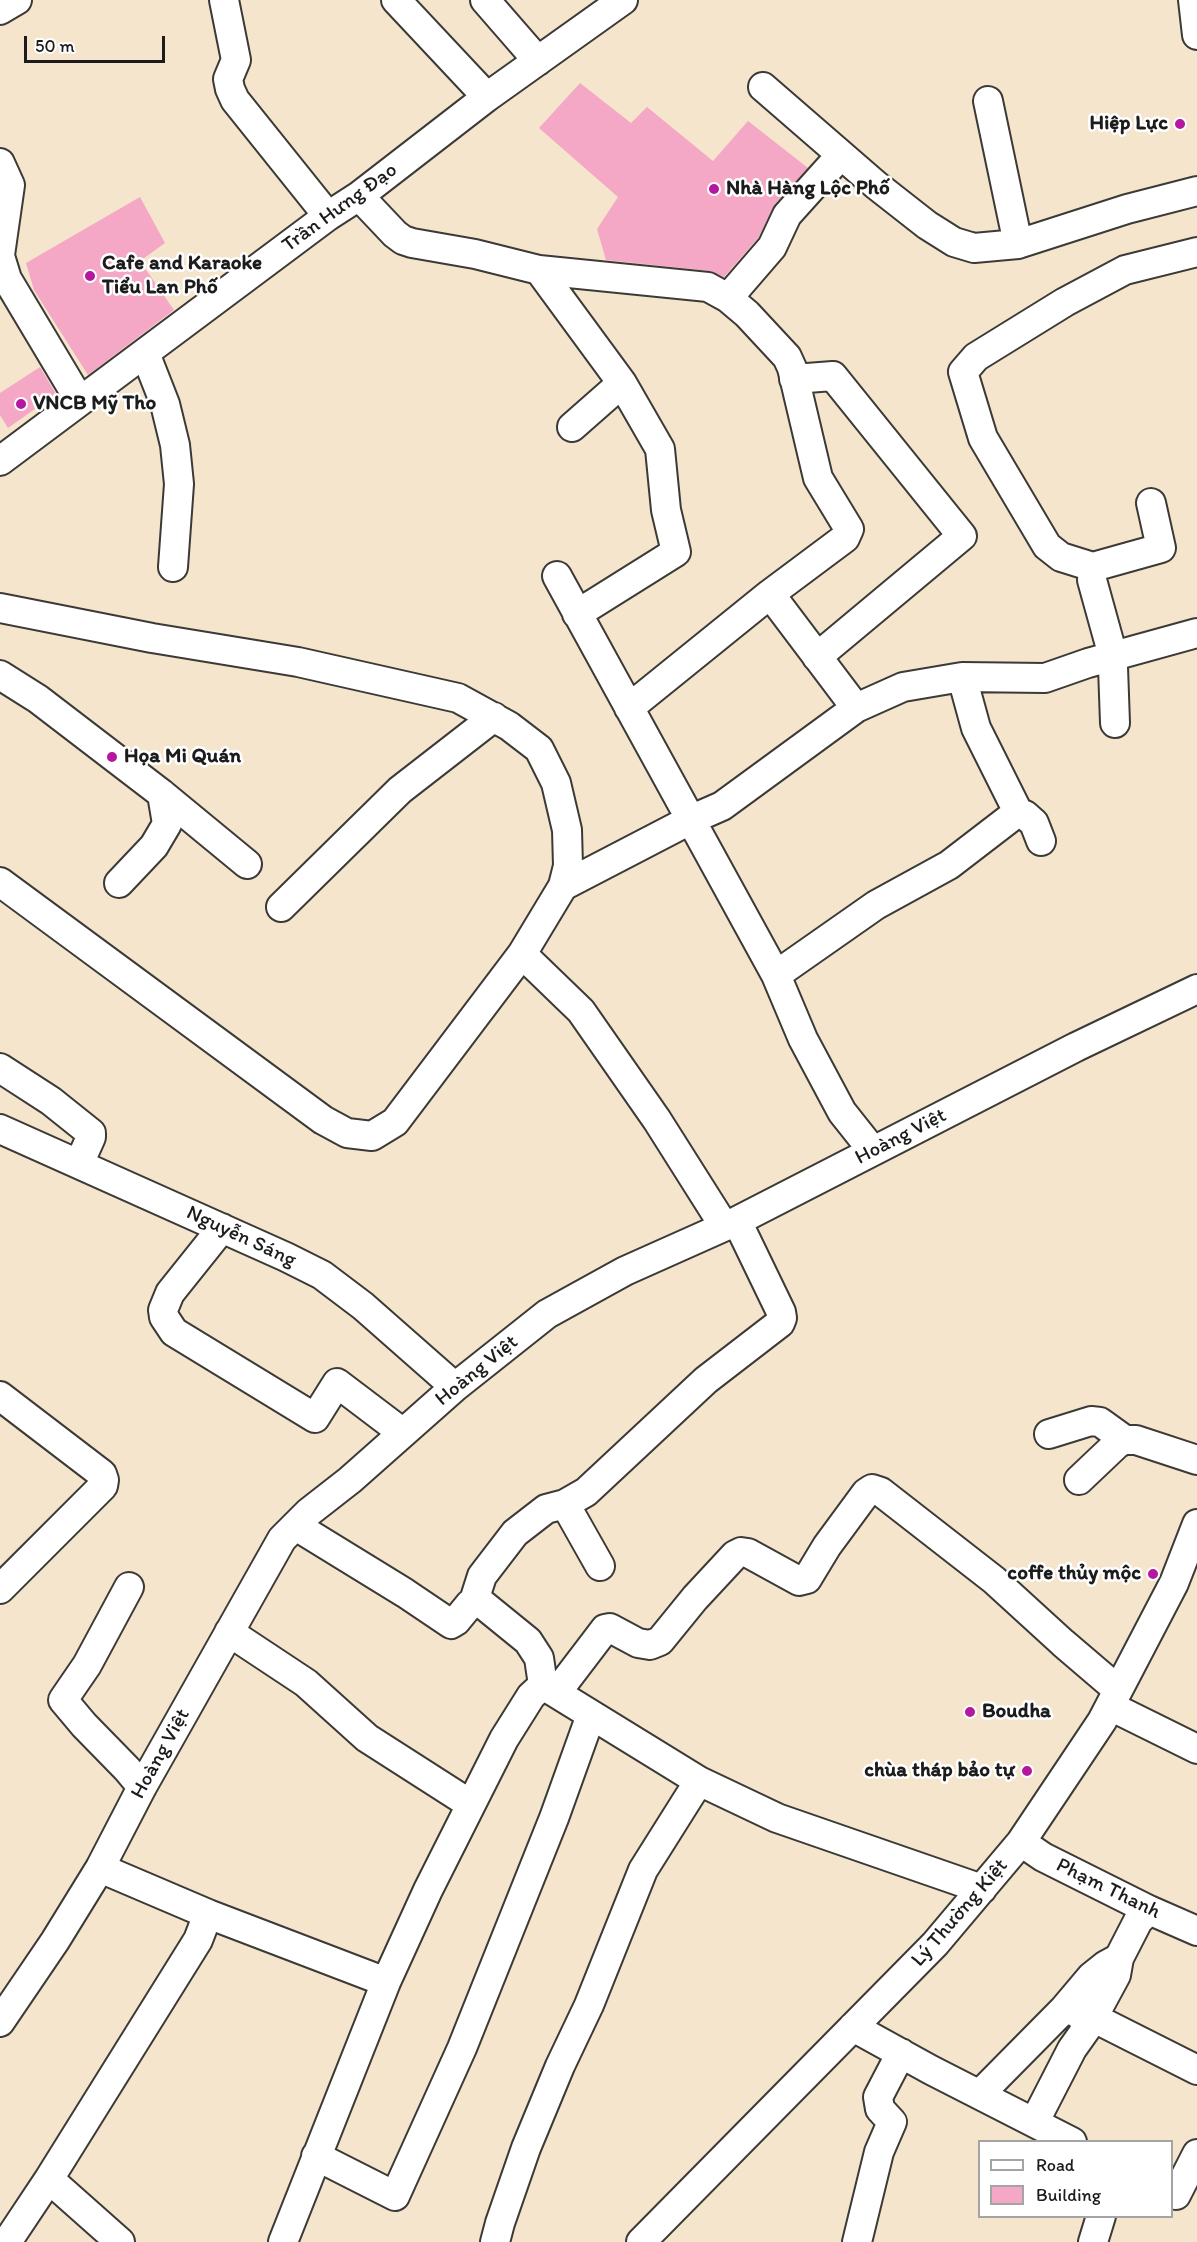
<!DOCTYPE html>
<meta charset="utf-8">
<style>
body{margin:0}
#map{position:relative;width:1197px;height:2242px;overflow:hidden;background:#f4e5cc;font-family:Itim,sans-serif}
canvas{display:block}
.legend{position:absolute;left:978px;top:2140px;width:195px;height:78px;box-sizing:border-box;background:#fff;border:2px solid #a4a4a4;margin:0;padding:8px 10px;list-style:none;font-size:18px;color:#1c1c1c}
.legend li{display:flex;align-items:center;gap:12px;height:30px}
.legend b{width:30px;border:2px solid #a4a4a4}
.scale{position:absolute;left:24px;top:36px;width:141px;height:27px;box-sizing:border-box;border:3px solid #1c1c1c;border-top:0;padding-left:8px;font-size:18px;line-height:21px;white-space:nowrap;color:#1c1c1c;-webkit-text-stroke:4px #fff;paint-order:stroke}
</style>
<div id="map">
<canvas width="1197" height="2242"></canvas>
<ul class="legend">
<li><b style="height:8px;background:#fff"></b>Road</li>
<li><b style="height:16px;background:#f4a8c6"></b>Building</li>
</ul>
<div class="scale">50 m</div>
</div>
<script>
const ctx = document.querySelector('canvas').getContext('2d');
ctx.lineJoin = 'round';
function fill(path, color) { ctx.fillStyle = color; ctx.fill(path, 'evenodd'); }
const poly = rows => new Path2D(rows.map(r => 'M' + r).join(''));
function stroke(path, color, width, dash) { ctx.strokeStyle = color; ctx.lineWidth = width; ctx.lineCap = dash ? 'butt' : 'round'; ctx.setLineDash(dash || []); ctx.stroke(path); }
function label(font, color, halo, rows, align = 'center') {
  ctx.font = font + ' Itim,sans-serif'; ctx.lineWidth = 5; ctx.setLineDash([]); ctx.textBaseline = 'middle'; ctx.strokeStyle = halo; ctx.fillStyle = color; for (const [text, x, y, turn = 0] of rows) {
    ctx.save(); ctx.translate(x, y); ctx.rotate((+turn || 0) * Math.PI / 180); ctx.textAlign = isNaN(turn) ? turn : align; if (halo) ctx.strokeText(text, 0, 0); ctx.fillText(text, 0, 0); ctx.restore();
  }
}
fill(poly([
 [580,83,631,123,647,107,713,161,748,121,808,168,775,204,758,238,724,277,710,271,606,260,597,229,618,197,539,128],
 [140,197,165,243,140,261,174,310,88,375,34,290,26,263],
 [40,367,56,394,8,428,0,415,0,393]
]), '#f4a8c6');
const minor = poly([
 [224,0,236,60,228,79,230,89,235,100,328,216],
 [396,0,487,97],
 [485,0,538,61],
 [1193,0,1197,35],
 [0,10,17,0],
 [763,87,876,185,927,225,954,242,974,248,1018,244,1127,209,1197,191],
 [988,101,1018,244],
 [0,163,10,185,0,255],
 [359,196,395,234,403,240,412,243,475,254,539,270,708,287,728,298,747,314,787,357,792,368,818,478,849,529,845,538,770,594,629,708],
 [0,256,7,279,80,401],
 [539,270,622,383,660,449,666,510,676,552,577,614],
 [728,298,772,247,787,215,841,155],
 [145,353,165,404,175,445,179,484,173,567],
 [794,379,833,376,962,536,817,657],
 [572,427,622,383],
 [0,461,328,216,359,196,487,97,623,0],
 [1151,503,1161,548,1093,567,1061,557,1047,546,983,438,963,372,976,357,1065,302,1125,270,1197,252],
 [1093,567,1092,580,1113,656],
 [557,576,776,975,803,1039,842,1112,873,1151],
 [0,608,152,638,298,662,458,698,509,726,539,749,556,783,567,830,568,866,563,886,522,954,581,1011,657,1120,724,1226],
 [1108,657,1113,667,1115,723],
 [0,675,38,699,162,794,247,864],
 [962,677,976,728,1018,812,1025,815,1034,823,1041,841],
 [856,708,903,687,962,677,1045,678,1088,663,1197,633],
 [0,882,323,1120,347,1133,372,1136,395,1122,522,954],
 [119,883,154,846,167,824,162,794],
 [563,886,690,820,722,806,856,708,770,594],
 [281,907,400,790,494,717],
 [776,975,876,905,949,865,1018,812],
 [0,1068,51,1101,91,1133,91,1137,79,1164],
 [0,1129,286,1257,322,1275,363,1306,455,1387],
 [222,1228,170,1293,163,1310,164,1317,174,1332,315,1418,337,1383,403,1433],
 [0,1396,102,1474,104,1480,103,1486,0,1589],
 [1049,1434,1091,1421,1100,1422,1125,1440],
 [1079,1480,1118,1443,1125,1440,1136,1440,1197,1460],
 [565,1504,600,1566],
 [296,1526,405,1593,451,1624,456,1621,470,1604,474,1601,480,1602,528,1641,539,1658,543,1685],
 [129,1587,87,1665,63,1700,84,1725,127,1769,142,1787],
 [474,1601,482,1576,515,1533,546,1509,565,1504,586,1492,706,1380,780,1323,782,1318,781,1312,737,1221],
 [229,1632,306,1683,367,1738,470,1804],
 [543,1685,699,1781,777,1818,982,1889],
 [557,1692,605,1629,610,1628,638,1643,650,1645,660,1641,695,1598,735,1555,741,1552,748,1553,799,1581,807,1579,827,1546,866,1493,872,1489,881,1492,994,1580,1063,1643,1118,1690],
 [1110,1706,1197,1749],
 [1021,1842,1043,1857,1149,1910,1197,1931],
 [100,1868,208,1914,198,1940,49,2179,120,2242],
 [208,1914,386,1982],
 [1064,2009,1091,1977,1106,1965,1119,1958],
 [1094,2018,1197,2070],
 [0,2022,55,1941,100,1868,142,1787,282,1539,309,1512,350,1480,455,1387,547,1314,625,1271,737,1221,1076,1047,1197,989],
 [1089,2025,1116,1975,1119,1958,1138,1921,1149,1910],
 [853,2027,931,2070,1072,2142],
 [980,2094,1064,2009,1077,2012,1089,2025,1072,2049,1035,2121],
 [316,2156,395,2196,462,2048,554,1818,591,1715],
 [1176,2195,1197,2154],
 [7,2242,49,2179],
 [283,2242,386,1982,428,1890,504,1739,531,1696,543,1685],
 [495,2242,500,2223,526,2148,560,2066,589,2005,643,1870,699,1781],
 [641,2242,935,1944,1021,1842,1102,1721,1174,1583,1197,1524],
 [857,2242,879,2152,892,2122,880,2109,878,2097,901,2053],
 [1093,2242,1101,2216]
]);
stroke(minor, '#3c3a36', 32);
stroke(minor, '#fff', 28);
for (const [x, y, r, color] of [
 [1180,124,6,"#b5179e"],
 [714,189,6,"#b5179e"],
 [90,276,6,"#b5179e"],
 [21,404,6,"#b5179e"],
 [112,757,6,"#b5179e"],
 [1153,1574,6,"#b5179e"],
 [970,1712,6,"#b5179e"],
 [1027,1771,6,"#b5179e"]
]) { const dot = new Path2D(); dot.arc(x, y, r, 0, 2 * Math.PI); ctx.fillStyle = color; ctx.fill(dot); stroke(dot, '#fff', 2); }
label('bold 21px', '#1c1c1c', '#fff', [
 ["Hiệp Lực",1168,124,"right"],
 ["Nhà Hàng Lộc Phố",726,189],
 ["Cafe and Karaoke",102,264],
 ["Tiểu Lan Phố",102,288],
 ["VNCB Mỹ Tho",33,404],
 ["Họa Mi Quán",124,757],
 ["coffe thủy mộc",1141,1574,"right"],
 ["Boudha",982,1712],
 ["chùa tháp bảo tự",1015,1771,"right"]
], 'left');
label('21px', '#1c1c1c', '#fff', [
 ["Trần Hưng Đạo",340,208,-36],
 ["Hoàng Việt",901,1137,-27],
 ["Nguyễn Sáng",241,1237,25],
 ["Hoàng Việt",477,1371,-39],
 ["Hoàng Việt",161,1754,-61],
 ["Phạm Thanh",1108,1889,26],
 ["Lý Thường Kiệt",960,1913,-49]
]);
</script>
